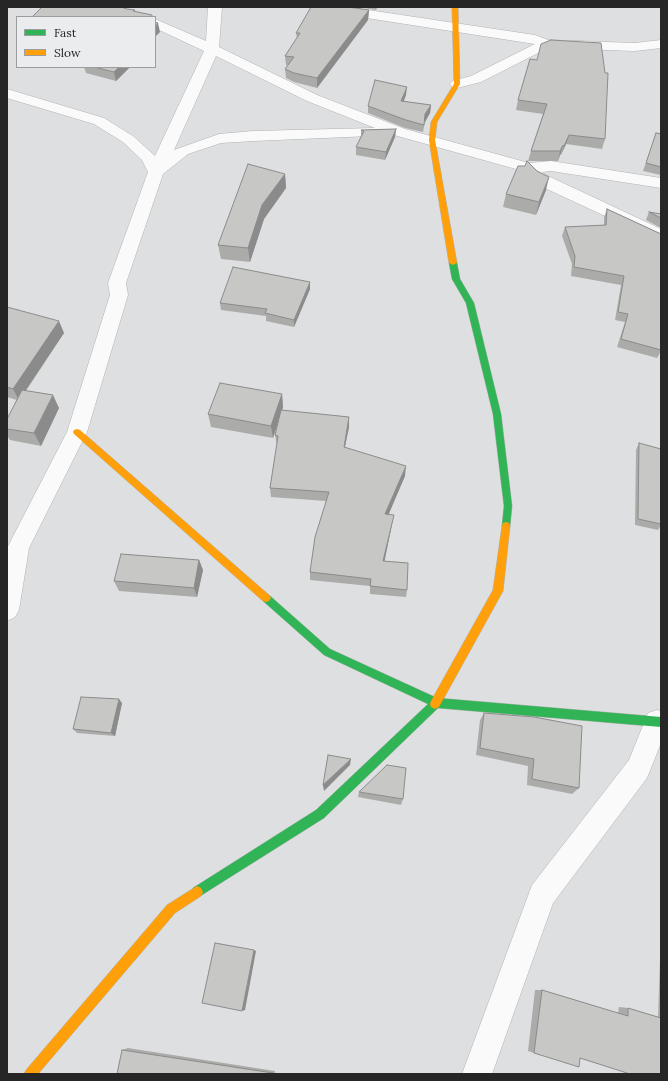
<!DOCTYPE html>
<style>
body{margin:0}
#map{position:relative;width:668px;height:1081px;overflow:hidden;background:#dedfe0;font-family:Lora,serif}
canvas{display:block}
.frame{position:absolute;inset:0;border:8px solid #262627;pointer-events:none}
.legend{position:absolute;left:16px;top:16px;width:140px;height:52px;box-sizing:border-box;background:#eaecee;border:1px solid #9c9d9e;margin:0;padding:5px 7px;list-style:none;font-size:12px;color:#262627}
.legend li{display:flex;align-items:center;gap:8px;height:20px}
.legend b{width:20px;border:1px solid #9c9d9e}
</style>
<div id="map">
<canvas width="668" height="1081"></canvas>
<div class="frame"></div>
<ul class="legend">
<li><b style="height:5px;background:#30b455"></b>Fast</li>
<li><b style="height:5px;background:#ff9f0a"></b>Slow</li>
</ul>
</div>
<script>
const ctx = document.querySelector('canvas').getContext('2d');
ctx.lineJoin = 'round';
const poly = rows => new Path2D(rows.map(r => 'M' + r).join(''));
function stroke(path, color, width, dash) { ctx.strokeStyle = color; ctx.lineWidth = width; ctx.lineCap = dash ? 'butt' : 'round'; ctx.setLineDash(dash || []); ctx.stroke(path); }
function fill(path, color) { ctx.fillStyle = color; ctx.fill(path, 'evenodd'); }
const street = poly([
 [208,7,222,7,219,47,317,95,405,129,529,163,551,161,661,178,661,188,551,171,542,172,546,175,661,229,661,242,534,183,523,171,394,135,253,141,221,143,188,154,163,174,126,283,128,295,87,432,29,548,19,610,15,617,7,621,7,548,67,432,110,295,108,283,148,172,142,160,123,142,94,124,7,98,7,89,104,118,133,136,155,156,204,51,155,28,155,19,206,41,208,7],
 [216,56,307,101,375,128,253,131,219,134,174,150,216,56],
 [314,7,348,7,535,35,548,40,635,43,661,40,661,48,635,51,548,48,481,82,457,88,452,87,450,84,452,81,471,76,535,44,321,11,316,10,314,7],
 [657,710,661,711,661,743,647,778,553,903,492,1074,462,1074,532,885,629,760,648,713,657,710]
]);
const fast = poly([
 [450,261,456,261,457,263,460,279,474,303,501,414,512,506,510,526,509,529,506,530,503,529,502,526,504,506,493,414,466,303,452,279,449,263,450,261],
 [266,594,269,595,330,649,437,698,661,717,661,727,438,708,324,818,197,898,193,896,191,892,193,888,316,810,428,704,324,655,263,601,261,598,263,595,266,594]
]);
const slow = poly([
 [452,7,458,7,460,84,437,122,435,140,457,263,453,265,449,263,429,140,431,122,454,84,452,7],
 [77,429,80,430,269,595,271,598,269,601,266,602,263,601,74,434,73,432,74,430,77,429],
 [506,522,509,523,510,526,503,591,439,707,435,709,431,707,430,704,431,701,493,590,502,526,503,523,506,522],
 [197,886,201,888,203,892,201,896,175,913,38,1074,24,1074,26,1070,167,905,197,886]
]);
stroke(street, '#b1b2b3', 1);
stroke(fast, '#b1b2b3', 1);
stroke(slow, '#b1b2b3', 1);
fill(street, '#fafafa');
fill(fast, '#30b455');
fill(slow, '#ff9f0a');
fill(poly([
 [358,7,378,7,376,10],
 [369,10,368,20,317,88,294,82,286,78,285,69,288,65,286,65,285,56,297,38,296,33],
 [530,59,605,139,602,149,566,144,561,155,560,155,558,161,528,161,531,151,543,114,516,110,518,100],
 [84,67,130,67,116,81,86,73],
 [406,95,403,101,431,105,430,113,425,122,423,132,405,128,368,113,368,106],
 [396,129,395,137,385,160,356,155,356,147,361,136,361,130],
 [656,133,661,134,661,175,643,171],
 [285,174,286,188,264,219,250,262,221,259,218,245],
 [546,190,536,215,503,207,506,194],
 [607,209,661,234,661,351,657,358,617,347,625,322,615,320,621,285,571,276,572,264,562,236,565,227,604,225,604,217],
 [649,212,661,214,661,228,646,220],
 [310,289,294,327,266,321,266,316,221,310,220,303],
 [7,307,64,333,26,391,59,408,41,446,10,440,7,436,7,419,17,400,7,397],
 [282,394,283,407,282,410,349,417,349,427,345,447,405,476,388,514,392,524,384,561,407,590,406,597,370,594,370,586,310,580,310,572,326,501,271,497,270,488,277,445,275,435,278,421,273,438,211,427,208,414],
 [639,443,661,524,661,525,658,530,635,525,636,450],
 [199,560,203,570,197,597,119,591,114,581],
 [122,703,115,736,77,733,73,729],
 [484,713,579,788,572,794,527,785,528,766,476,755,480,720],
 [359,792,403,799,401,805,358,797],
 [661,931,661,1074,580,1058,534,1053,528,1051,535,990,542,990,618,1013,619,1007,628,1008,658,1017],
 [128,1048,275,1071,275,1074,122,1050]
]), '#ababaa');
fill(poly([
 [369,10,368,20,317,88,317,78],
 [158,23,160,32,155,37,155,27],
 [119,67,130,67,116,81,114,72],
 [407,87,406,95,401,109,401,101],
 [431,105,430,113,425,122,425,114],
 [396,129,395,137,385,160,386,152],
 [569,135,566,144,561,155,564,146],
 [563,145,560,155,558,161,560,151],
 [285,174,286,188,264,219,250,262,248,248,262,205],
 [549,177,546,190,536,215,539,202],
 [310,282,310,289,294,327,294,320],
 [59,321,64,333,19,400,13,389],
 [282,394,283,407,273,438,271,426],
 [53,395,59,408,41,446,34,433],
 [349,417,349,427,343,456,344,447],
 [406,466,405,476,385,523,385,514],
 [394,515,392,524,383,569,383,561],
 [199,560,203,570,197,597,194,588],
 [119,699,122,703,115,736,111,733],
 [351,759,350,765,324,791,323,785],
 [254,950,256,951,245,1010,242,1011]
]), '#8b8b8b');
const building = poly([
 [42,7,121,7,127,9,135,10,133,11,152,15,152,17,32,17,42,7],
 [311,7,348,7,369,10,317,78,294,73,285,69,294,57,285,56,300,33,296,33,311,7],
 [155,22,158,23,155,27,155,22],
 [551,40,601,43,605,73,608,73,605,139,569,135,564,146,563,145,560,151,531,151,547,104,518,100,530,59,537,60,541,44,551,40],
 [94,67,119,67,114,72,94,67],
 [375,80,407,87,401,101,431,105,425,114,424,125,406,120,368,106,375,80],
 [396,129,386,152,356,147,364,131,361,130,396,129],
 [656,133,661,134,661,167,646,163,656,133],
 [527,161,537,171,549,177,539,202,506,194,518,166,525,166,527,161],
 [248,164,285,174,262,205,248,248,218,245,248,164],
 [607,209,661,234,661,350,621,339,628,314,618,312,624,276,574,267,575,256,565,227,606,225,607,209],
 [649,212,661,214,661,218,649,212],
 [233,267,310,282,294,320,265,313,267,309,220,303,233,267],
 [7,307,59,321,13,389,7,387,7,307],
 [220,383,282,394,271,426,208,414,220,383],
 [22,390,53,395,34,433,7,429,7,419,22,390],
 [281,410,349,417,344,447,406,466,385,514,394,515,383,561,408,563,407,590,370,586,371,579,310,572,315,537,329,492,270,488,278,436,275,435,281,410],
 [639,443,661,449,661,524,638,519,639,443],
 [121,554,199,560,194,588,114,581,121,554],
 [81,697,119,699,111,733,73,729,81,697],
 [484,713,534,717,582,726,579,788,532,779,534,759,480,748,484,713],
 [328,755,351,759,323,785,328,755],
 [387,765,406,768,403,799,359,792,387,765],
 [215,943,254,950,242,1011,202,1003,215,943],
 [542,990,628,1016,628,1008,661,1018,661,1074,630,1074,580,1058,579,1067,534,1053,542,990],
 [122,1050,273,1073,273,1074,117,1074,122,1050]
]);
fill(building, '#c7c7c6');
stroke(building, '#8b8b8b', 1);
</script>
